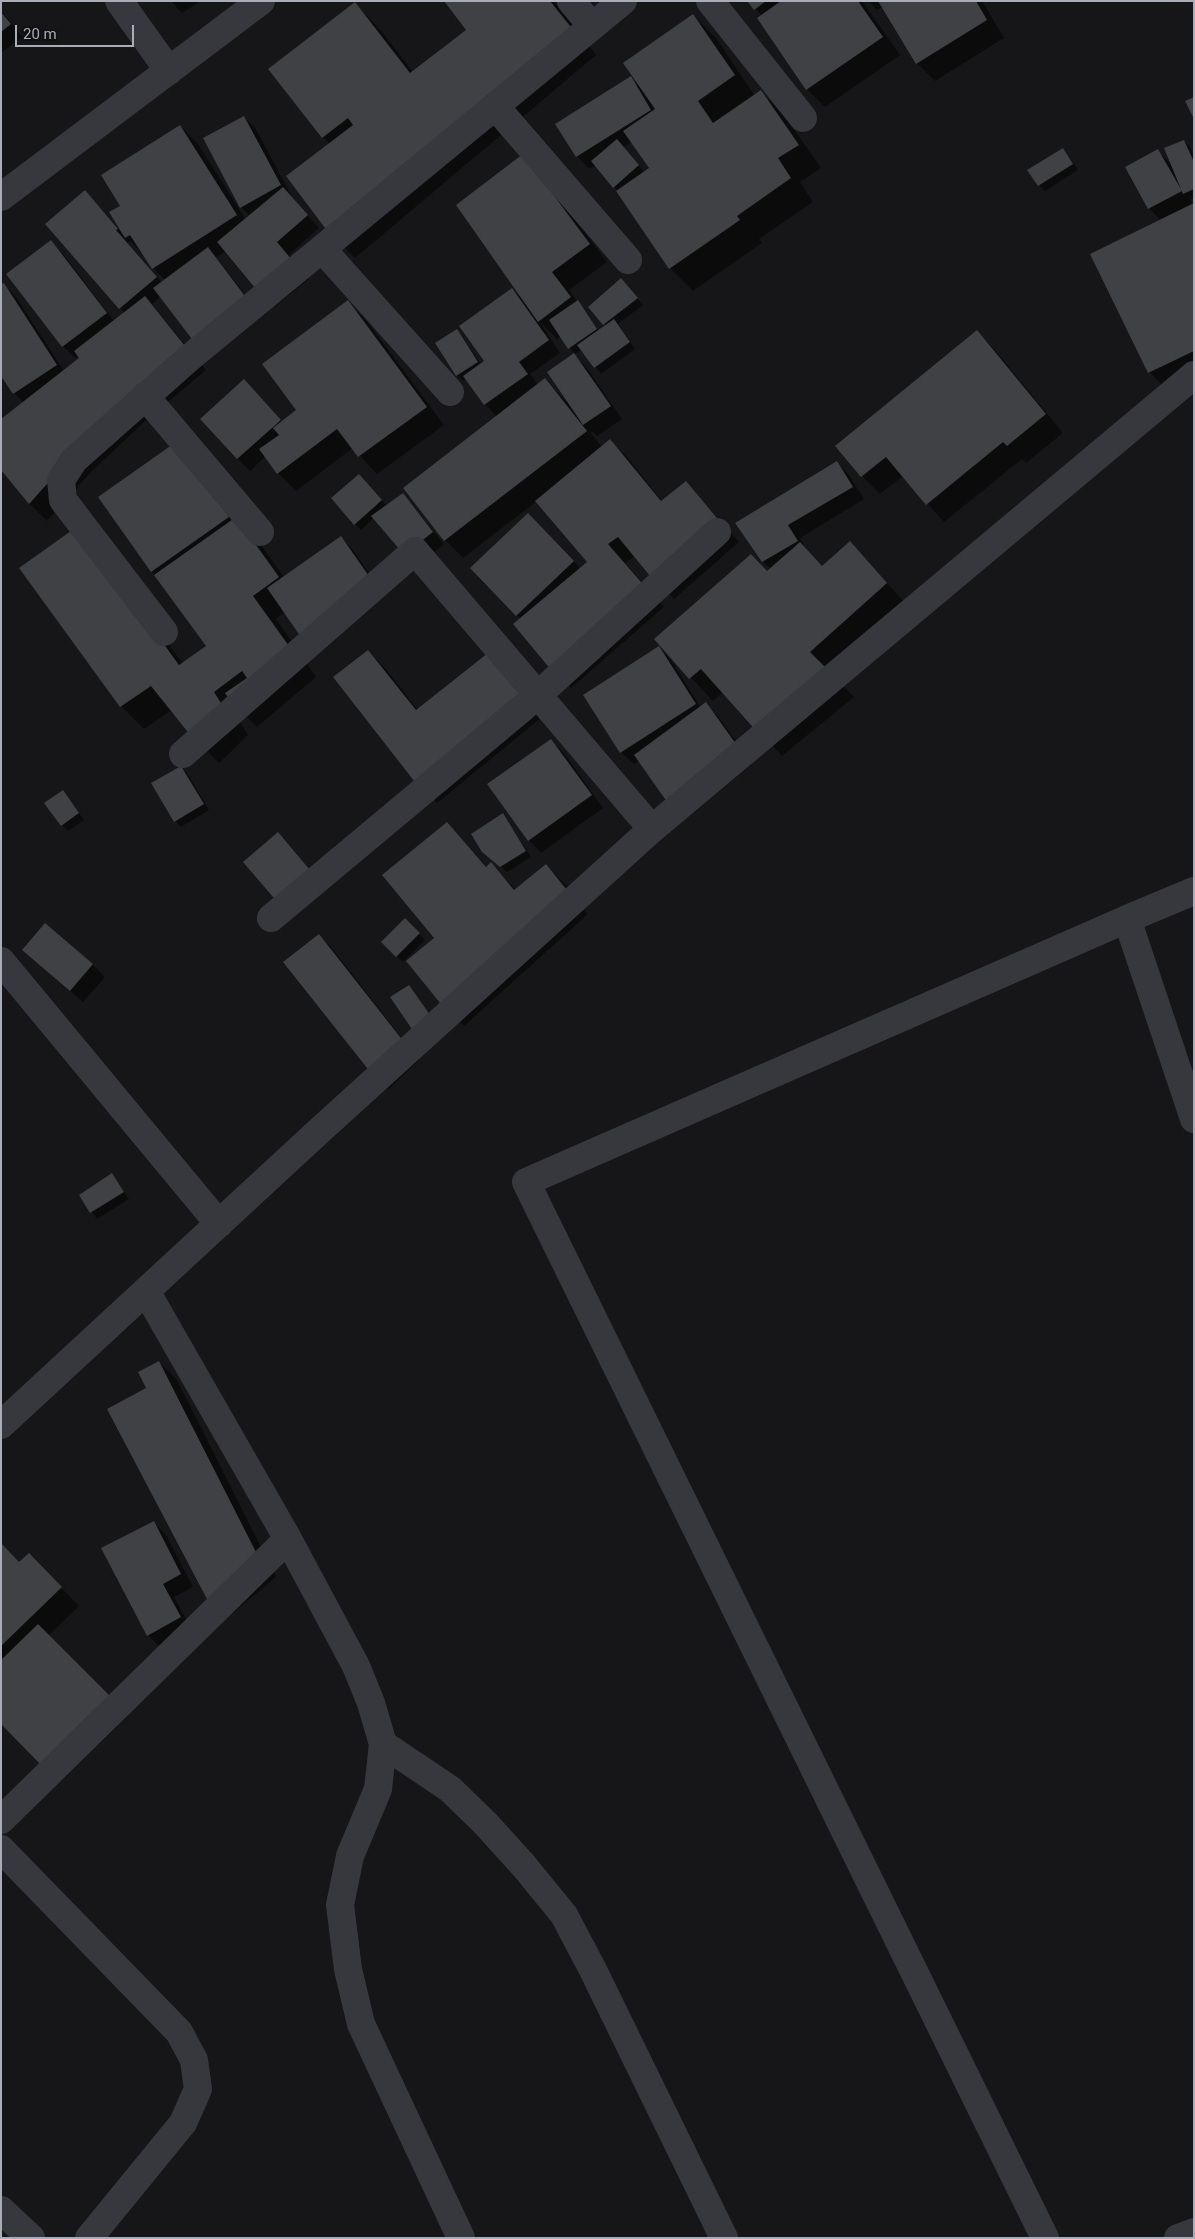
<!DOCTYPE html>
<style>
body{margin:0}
#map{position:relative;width:1195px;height:2239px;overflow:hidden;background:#161618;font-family:Roboto,sans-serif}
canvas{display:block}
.frame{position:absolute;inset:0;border:2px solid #a8adb8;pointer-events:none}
.scale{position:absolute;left:15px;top:25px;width:119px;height:22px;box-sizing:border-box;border:2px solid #a8adb8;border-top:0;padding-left:6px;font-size:15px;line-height:18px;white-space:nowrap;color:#a8adb8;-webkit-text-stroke:4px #111113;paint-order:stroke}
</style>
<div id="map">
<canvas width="1195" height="2239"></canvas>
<div class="frame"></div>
<div class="scale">20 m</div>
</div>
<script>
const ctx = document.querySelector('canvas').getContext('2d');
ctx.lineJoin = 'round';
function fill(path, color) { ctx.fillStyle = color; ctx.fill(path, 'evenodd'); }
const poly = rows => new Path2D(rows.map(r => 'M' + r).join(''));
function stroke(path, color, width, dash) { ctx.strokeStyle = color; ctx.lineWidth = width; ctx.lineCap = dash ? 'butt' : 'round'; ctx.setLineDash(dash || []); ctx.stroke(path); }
fill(poly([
 [171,1,201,1,182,13],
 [445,1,554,1,596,55,355,258,332,235,330,144,323,137,355,4,378,27,413,72,468,30],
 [749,1,862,1,900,55,825,107,807,89,758,18,762,16],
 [868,1,982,1,1004,38,935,81,917,63,882,7,877,10],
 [1,10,22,37,1,53],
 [693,15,716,38,755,96,761,92,784,115,821,168,800,182,813,202,759,239,762,243,693,291,670,268,618,191,595,165,589,169,577,156,557,124,630,78,641,88],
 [632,142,651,168,645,173,623,147],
 [244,117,256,129,293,199,319,228,289,255,309,279,274,307,226,251,216,257,262,316,211,358,199,346,161,296,152,304,206,370,142,424,91,472,47,521,30,504,1,468,24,403,14,393,4,284,16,297,64,371,81,358,79,356,75,358,63,346,51,242,63,254,114,321,125,313,46,224,85,191,122,233,123,232,121,206,180,126,198,144,246,220,250,216,241,207],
 [130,241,144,255,153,268,166,281,162,283,128,243],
 [1184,141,1190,147,1194,156,1194,198,1190,199,1194,205,1194,378,1168,391,1150,373,1092,254,1161,221,1149,208,1158,151,1172,165],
 [1063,149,1078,170,1045,191,1039,185],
 [541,174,607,262,569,290,599,331,606,327,589,307,627,286,643,305,618,324,635,349,601,374,582,349,575,354,561,336,557,339,540,322,560,353,530,374,538,385,545,380,567,402,574,355,586,367,622,419,597,436,592,431,591,433,602,447,610,441,628,458,663,502,686,483,739,542,674,599,635,556,625,563,664,607,571,688,553,670,521,619,472,568,540,527,581,569,589,563,537,501,463,558,445,540,405,488,497,417,485,404,467,379,463,381,457,375,437,343,457,331,481,364,486,361,512,290,525,301],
 [348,302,366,320,444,425,377,474,353,448,296,491,278,473,266,456,250,471,237,458,244,381,283,422,298,411],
 [977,332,995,350,1063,433,1026,463,1022,459,944,522,903,476,880,494,862,476],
 [176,444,258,541,284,577,341,537,353,550,384,595,285,612,276,619,316,677,257,727,242,712,236,715,248,735,219,763,196,740,172,710,144,729,121,706,21,569,100,551,183,664,207,646,152,571],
 [837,463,849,475,864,499,800,538,807,551,823,567,850,543,909,607,832,675,854,697,782,756,723,692,713,701,655,639,771,569,763,561,736,523],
 [365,481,387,506,402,494,444,544,427,558,374,518,361,530,355,524],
 [659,648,671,660,701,708,706,704,718,716,752,764,685,820,673,808,639,761,634,764,621,752],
 [368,652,386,669,418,710,547,713,437,803,419,786],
 [551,741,564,753,603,808,541,853,529,840],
 [181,767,187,773,209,810,181,827,175,821,153,783],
 [68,798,84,820,68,831,62,825],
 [503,815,531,857,507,872,490,858],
 [447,823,487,867,491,864,516,890,546,865,564,883,588,914,464,1026,446,1008,436,938],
 [278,833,290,846,326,889],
 [405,920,425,940,403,962,383,942],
 [319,935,331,947,419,1060,388,1090,376,1078],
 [23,950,92,964,105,977,83,1002],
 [112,1175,129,1199,97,1219,80,1195],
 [159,1362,177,1380,276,1577,227,1618,148,1389],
 [154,1522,166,1535,193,1587,174,1597,192,1630,160,1647,148,1635],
 [1,1545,20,1564,29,1555,79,1606,48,1636,128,1716,60,1782,1,1723]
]), '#0007');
fill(poly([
 [444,1,550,1,574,31,331,236,286,176,353,125,348,118,322,138,268,69,355,2,410,73,466,30],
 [747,1,766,1,754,10],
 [781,1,858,1,883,37,806,90,757,18],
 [878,1,976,1,987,20,916,64],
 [1,12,11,24,1,32],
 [693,14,735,75,698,101,713,123,761,90,799,145,778,158,791,178,737,216,740,220,669,269,616,191,649,168,623,131,655,109,623,63],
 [631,76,651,110,576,157,555,124],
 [1194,97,1194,119,1185,101],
 [244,116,281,185,240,208,203,138],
 [180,125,237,215,152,269,130,235,125,238,109,212,120,206,101,175],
 [617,139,639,165,613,188,591,161],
 [1184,140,1194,162,1194,189,1183,194,1164,148],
 [1063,148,1073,164,1038,186,1027,170],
 [1158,149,1182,191,1148,209,1125,167],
 [523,154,590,244,552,272,571,297,538,322,456,205],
 [283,187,308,215,277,242,297,266,261,295,217,242],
 [85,190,118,229,116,230,157,277,119,309,45,224],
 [1194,203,1194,351,1148,373,1090,254],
 [51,240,107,313,62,347,6,274],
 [208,247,251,304,198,347,153,288],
 [621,278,638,298,603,325,588,307],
 [4,283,57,365,13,394,1,376,1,284],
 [512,288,549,340,519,362,528,374,484,405,463,376,484,361,459,326],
 [145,296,189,351,74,454,29,504,1,470,1,419,79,358,74,351],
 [348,300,427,407,358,457,337,429,277,474,259,449,279,435,273,428,296,410,262,364],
 [578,300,597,329,568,349,549,320],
 [614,319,630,342,594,368,577,345],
 [457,329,478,362,456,376,435,343],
 [977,330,1046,414,1007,446,1003,442,926,505,886,457,861,477,835,446],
 [574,353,611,406,583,425,547,372],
 [545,378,587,431,444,541,403,488],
 [244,379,281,420,237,459,200,419],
 [610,439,661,501,686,481,722,524,655,582,618,537,608,544,647,589,552,671,513,624,587,562,535,501],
 [176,442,229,517,151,572,98,497],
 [837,461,853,487,788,525,798,541,762,562,735,523],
 [359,474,382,500,354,525,331,498],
 [403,493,433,532,415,546,406,557,371,516],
 [528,513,574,561,516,616,470,568],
 [236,517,279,577,253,596,294,653,233,705,225,693,247,678,242,671,214,692,226,711,195,741,151,686,120,707,19,568,78,526,179,665,206,646,154,575],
 [341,536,373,582,303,640,267,588],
 [850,541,887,583,810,652,832,674,759,734,701,669,689,679,654,639,751,554,767,571,800,542,822,566],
 [659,646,696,704,620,753,583,695],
 [493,649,530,694,418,786,333,677,368,650,416,710],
 [706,702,741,751,672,809,634,755],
 [551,739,592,795,528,841,487,784],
 [181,766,204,804,174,822,151,783],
 [63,790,79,813,61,826,44,803],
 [503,813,526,851,500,867,482,852,471,834],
 [447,822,486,867,491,862,514,890,546,864,571,895,445,1009,406,961,434,938,382,875],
 [278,832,315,876,279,904,243,862],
 [405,918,420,933,396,957,381,942],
 [45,923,93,964,70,991,22,950],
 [319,934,408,1047,375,1078,283,962],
 [409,985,435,1022,416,1035,390,997],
 [112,1173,124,1192,90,1213,79,1195],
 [159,1361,259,1558,208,1601,107,1409,146,1388,138,1372],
 [154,1521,181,1574,163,1584,181,1617,147,1636,101,1548],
 [1,1543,19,1562,29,1553,62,1587,1,1646],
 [38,1624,111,1697,41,1765,1,1724,1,1660]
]), '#404145');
stroke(poly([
 [119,1,169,71],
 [571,1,592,26],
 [710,1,803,118],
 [495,106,628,260],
 [1,197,261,1],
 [322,249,450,392],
 [145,396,260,532],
 [164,632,63,500,61,480,74,460,188,359,623,1],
 [183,754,415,551,652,829],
 [1194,891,1127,919,1194,1119],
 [271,918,538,695,717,532],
 [1,961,219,1224],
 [146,1291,288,1539,356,1666,371,1703,383,1744,378,1789,350,1856,340,1905,348,1969,361,2024,461,2238],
 [1,1425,319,1131,652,829,1194,375],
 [383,1744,450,1789,486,1824,524,1866,564,1915,593,1970,724,2238],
 [1,1820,288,1539],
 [1,1849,179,2032,194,2060,198,2089,183,2123,89,2238],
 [1,2210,31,2238],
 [1045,2238,526,1182,1127,919],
 [1178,2238,1194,2232]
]), '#37383d', 28);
</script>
